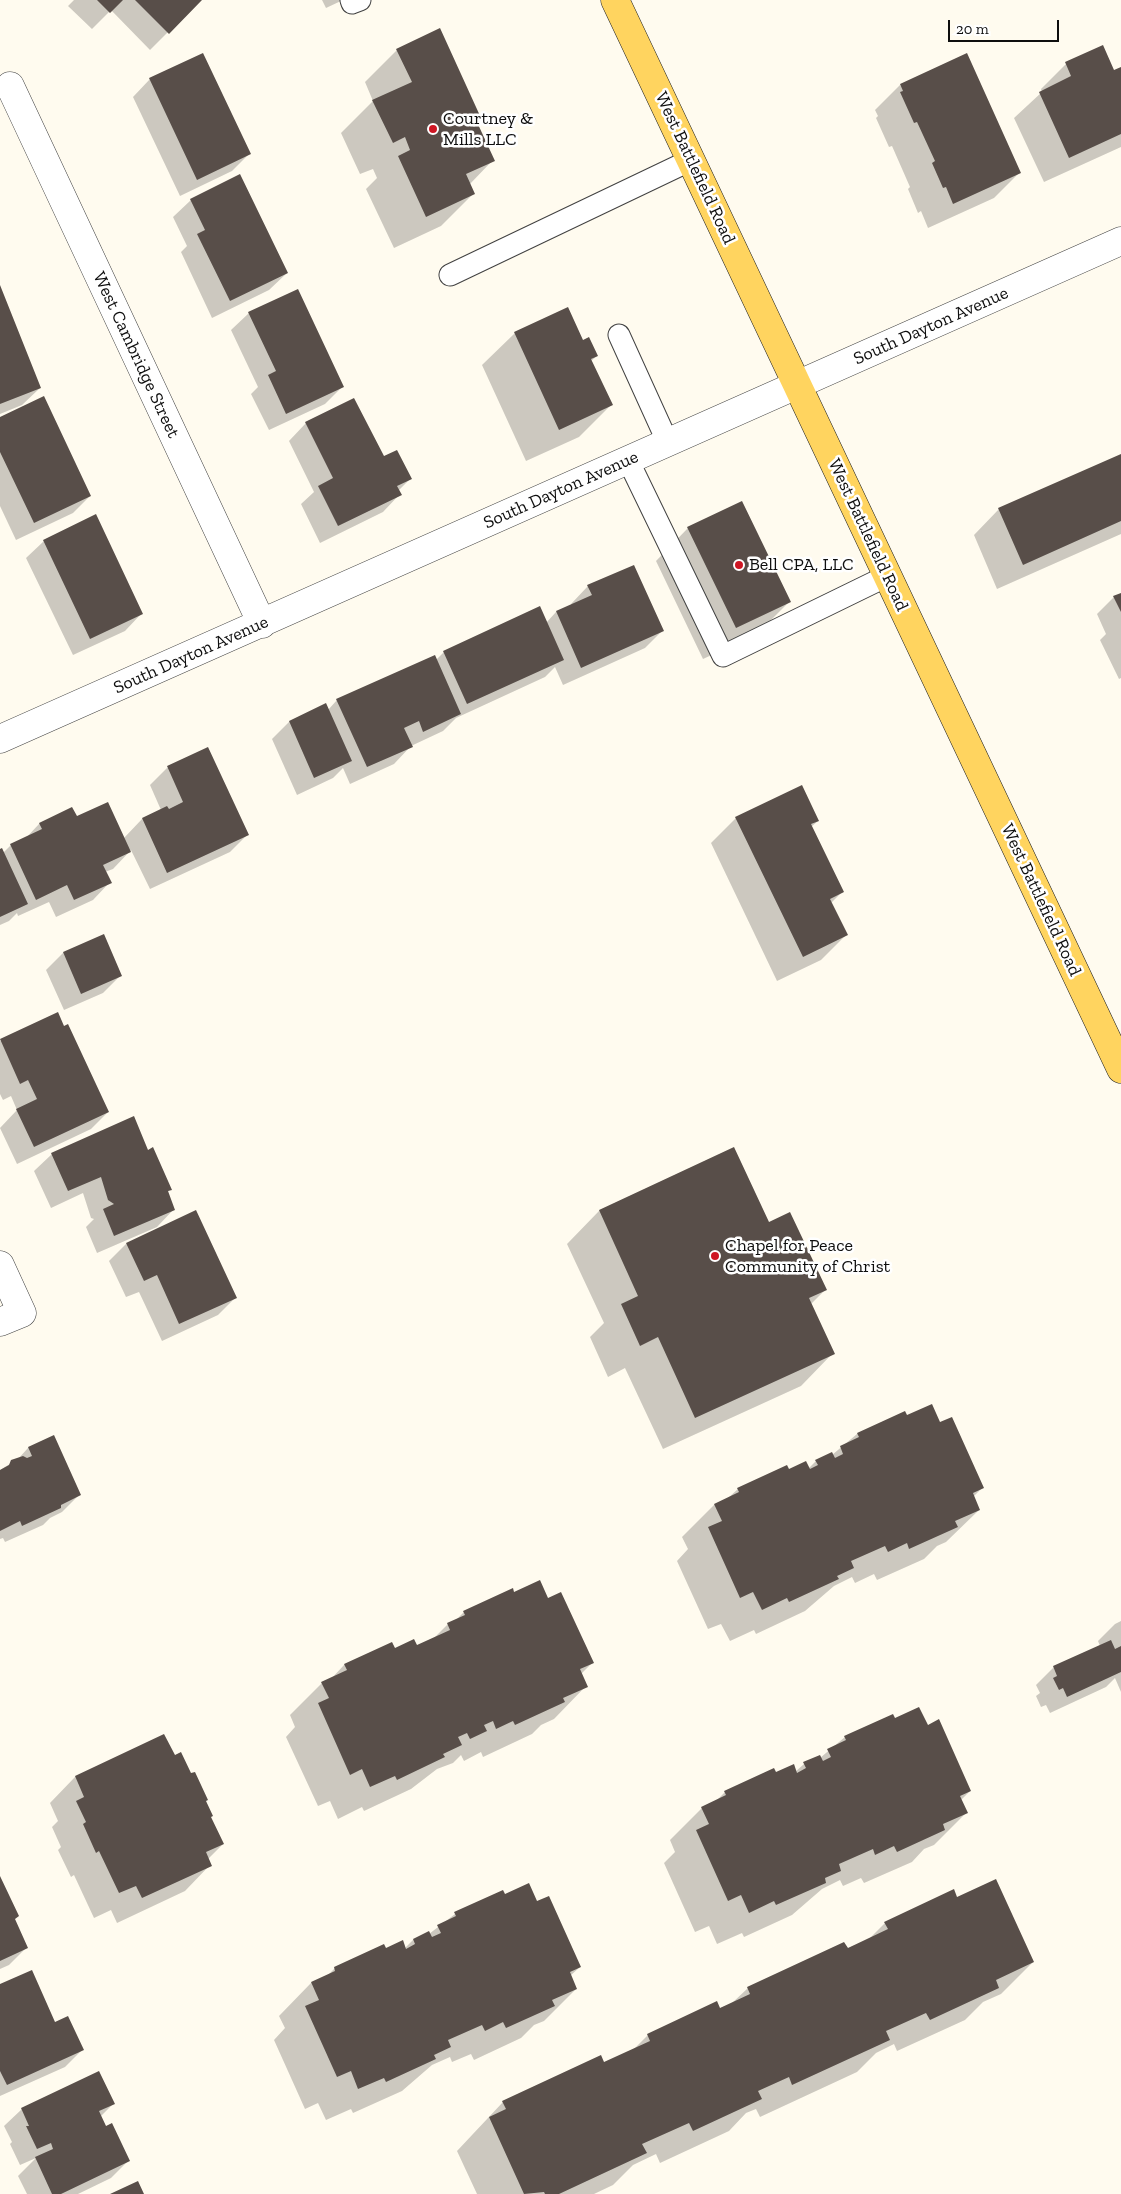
<!DOCTYPE html>
<style>
body{margin:0}
#map{position:relative;width:1121px;height:2194px;overflow:hidden;background:#fffbef;font-family:"Zilla Slab",serif}
canvas{display:block}
.scale{position:absolute;left:948px;top:20px;width:111px;height:22px;box-sizing:border-box;border:2px solid #0e0e0e;border-top:0;padding-left:6px;font-size:15px;line-height:18px;white-space:nowrap;color:#0e0e0e;-webkit-text-stroke:4px #fff;paint-order:stroke}
</style>
<div id="map">
<canvas width="1121" height="2194"></canvas>
<div class="scale">20 m</div>
</div>
<script>
const ctx = document.querySelector('canvas').getContext('2d');
ctx.lineJoin = 'round';
function fill(path, color) { ctx.fillStyle = color; ctx.fill(path, 'evenodd'); }
const poly = rows => new Path2D(rows.map(r => 'M' + r).join(''));
function stroke(path, color, width, dash) { ctx.strokeStyle = color; ctx.lineWidth = width; ctx.lineCap = dash ? 'butt' : 'round'; ctx.setLineDash(dash || []); ctx.stroke(path); }
function label(font, color, halo, rows, align = 'center') {
  ctx.font = font + ' "Zilla Slab",serif'; ctx.lineWidth = 5; ctx.setLineDash([]); ctx.textBaseline = 'middle'; ctx.strokeStyle = halo; ctx.fillStyle = color; for (const [text, x, y, turn = 0] of rows) {
    ctx.save(); ctx.translate(x, y); ctx.rotate((+turn || 0) * Math.PI / 180); ctx.textAlign = isNaN(turn) ? turn : align; if (halo) ctx.strokeText(text, 0, 0); ctx.fillText(text, 0, 0); ctx.restore();
  }
}
fill(poly([
 [74,0,200,0,150,50,111,10,92,29,68,6],
 [322,0,343,0,326,8],
 [397,50,480,118,476,122,493,160,469,185,473,194,441,226,394,248,366,189,377,178,373,169,360,174,341,133,373,101,365,82],
 [1066,64,1114,72,1121,69,1121,147,1044,182,1014,118,1042,92,1041,89],
 [150,79,249,154,232,171,180,196,133,97],
 [900,85,1019,173,994,198,928,228,921,211,918,213,908,189,910,187,892,146,889,147,876,118,878,116,875,110],
 [191,200,287,273,269,290,212,318,181,252,187,246,173,217],
 [0,288,40,388,22,405,0,414],
 [249,313,342,387,325,404,269,430,251,394,258,387,231,330],
 [515,333,582,342,597,356,591,361,611,405,579,437,526,461,482,365],
 [0,418,90,496,73,513,16,540,0,506],
 [306,423,383,458,410,479,398,491,400,494,383,512,320,543,301,504,314,492,289,441],
 [1121,455,1121,534,997,589,974,535,999,509],
 [688,528,789,602,757,634,703,659,656,561],
 [44,541,142,613,125,631,73,655,26,558],
 [588,586,662,631,645,648,563,685,555,667,545,677,456,718,443,731,411,746,394,764,350,784,343,768,333,778,297,795,272,739,289,722,328,710,337,700,436,660,444,652,546,623,556,612,572,606,571,604],
 [1121,594,1121,678,1119,679,1100,640,1106,634,1097,614,1114,597],
 [208,749,247,835,230,852,150,889,131,850,113,869,105,872,110,882,93,900,56,917,49,902,18,916,17,913,9,921,0,925,0,851,3,853,11,845,25,839,39,824,76,818,124,838,142,819,161,810,150,785,167,768],
 [736,818,818,821,811,827,842,892,831,903,846,935,821,960,777,981,711,843],
 [103,936,120,976,103,993,64,1010,46,970,63,953],
 [57,1014,108,1112,91,1129,17,1164,0,1128,17,1110,11,1096,3,1100,0,1094,0,1041],
 [734,1149,769,1224,825,1290,811,1304,833,1353,801,1386,663,1449,625,1368,608,1377,590,1337,604,1323,567,1244,599,1211],
 [148,1151,170,1189,167,1193,174,1209,157,1227,97,1253,86,1227,94,1219,91,1218,83,1193,51,1208,34,1171,52,1154],
 [126,1244,235,1298,218,1315,162,1341,139,1292,126,1297,109,1261],
 [905,1413,907,1417,940,1423,983,1487,973,1497,979,1510,946,1542,937,1546,924,1559,877,1580,874,1574,855,1583,852,1577,834,1586,805,1611,756,1634,754,1630,730,1641,721,1624,708,1629,677,1561,688,1549,682,1537,714,1505,728,1498,738,1489,788,1471,808,1469,816,1461,832,1455,857,1434],
 [53,1437,79,1495,62,1512,50,1518,43,1525,5,1542,3,1538,0,1539,0,1470,18,1459,28,1448],
 [514,1594,547,1600,592,1663,581,1674,586,1686,554,1719,541,1725,532,1734,483,1757,481,1752,464,1761,461,1755,453,1763,437,1769,411,1789,364,1811,362,1807,338,1819,330,1801,318,1806,286,1737,295,1727,290,1715,322,1683,331,1679,344,1665,392,1643,395,1649,416,1647,433,1639,448,1624,456,1620,464,1612],
 [1121,1621,1121,1692,1115,1678,1106,1687,1050,1713,1046,1705,1041,1707,1036,1696,1040,1693,1036,1685,1054,1667,1100,1646,1098,1641,1115,1624],
 [894,1720,927,1726,970,1791,961,1800,966,1813,934,1845,924,1849,912,1862,864,1883,861,1878,843,1886,840,1880,822,1889,792,1915,744,1937,742,1933,717,1944,709,1926,695,1932,664,1863,675,1852,670,1840,702,1808,716,1801,725,1792,776,1774,795,1772,804,1764,819,1756,820,1758,845,1737],
 [164,1736,174,1757,205,1801,210,1818,223,1844,208,1859,210,1865,185,1891,117,1923,111,1910,94,1918,74,1875,71,1877,58,1850,61,1847,52,1827,58,1821,50,1803,75,1777],
 [0,1879,14,1919,27,1947,9,1965,0,1969],
 [502,1892,504,1896,537,1903,580,1967,570,1976,576,1989,544,2021,534,2025,521,2038,474,2060,471,2054,452,2062,450,2057,432,2065,402,2091,353,2113,351,2109,326,2120,318,2103,305,2109,274,2040,285,2028,279,2016,311,1983,326,1977,335,1968,385,1950,405,1948,413,1940,429,1934,455,1914],
 [956,1898,1033,1962,1001,1994,983,2002,965,2020,897,2051,894,2044,876,2053,857,2072,760,2117,756,2109,746,2113,729,2131,660,2163,656,2154,633,2165,613,2185,594,2194,477,2194,457,2151,503,2102,604,2064,632,2051,648,2035,731,2004,748,1988,868,1940,885,1923],
 [0,1986,55,2024,82,2050,65,2067,0,2096],
 [113,2104,100,2117,128,2161,111,2178,78,2194,27,2194,18,2176,36,2158,20,2165,10,2144,12,2142,4,2126,22,2109]
]), '#0003');
fill(poly([
 [97,0,123,0,110,13],
 [135,0,202,0,169,34],
 [440,28,481,118,476,120,495,161,466,174,475,194,426,217,398,156,410,150,405,137,393,143,372,100,412,82,396,49],
 [1103,45,1114,70,1121,67,1121,134,1069,158,1039,92,1071,76,1065,62],
 [203,53,251,154,197,180,149,78],
 [967,53,1021,173,953,204,946,187,943,188,932,163,935,161,917,122,914,123,900,92,903,91,900,84],
 [240,174,288,273,230,301,197,234,205,230,190,199],
 [0,285,41,388,0,404],
 [298,289,344,387,286,414,268,375,276,371,248,312],
 [568,307,583,340,589,337,598,356,591,359,613,405,559,430,514,332],
 [44,396,91,496,34,523,0,452,0,417],
 [354,398,384,456,397,450,412,479,397,486,402,495,338,526,318,486,333,478,305,422],
 [1121,454,1121,521,1023,565,998,508],
 [742,501,791,602,736,628,687,527],
 [96,514,143,614,90,639,43,540],
 [634,565,664,631,581,668,556,611,592,595,587,585],
 [1121,593,1121,612,1113,596],
 [540,606,564,660,467,704,443,651],
 [435,655,461,714,423,732,419,721,404,728,413,747,367,767,336,699],
 [326,703,352,761,314,778,289,721],
 [208,747,249,835,167,873,142,818,167,806,169,809,183,802,167,766],
 [802,785,819,821,811,824,844,892,830,899,848,935,803,957,735,817],
 [108,802,131,852,103,865,112,883,74,900,67,885,36,900,10,844,42,829,39,823,72,807,77,816],
 [2,848,28,904,0,917,0,849],
 [104,934,122,976,81,994,63,952],
 [58,1012,64,1026,68,1024,109,1112,34,1147,16,1109,37,1099,28,1080,20,1084,0,1039],
 [134,1116,148,1150,153,1147,172,1190,168,1191,175,1210,114,1236,103,1209,114,1204,108,1200,101,1177,68,1191,51,1153],
 [734,1147,769,1222,790,1212,827,1290,809,1298,835,1354,695,1418,658,1337,640,1346,621,1304,638,1296,599,1210],
 [196,1210,237,1298,179,1324,157,1275,144,1281,126,1243],
 [932,1404,940,1422,952,1417,984,1488,973,1493,980,1510,955,1521,958,1527,909,1549,907,1543,888,1552,885,1546,851,1561,854,1568,837,1576,839,1579,789,1602,787,1598,762,1610,753,1592,740,1598,708,1527,722,1521,714,1504,739,1492,737,1488,787,1465,789,1469,806,1461,810,1469,818,1465,815,1460,832,1452,835,1458,843,1454,840,1446,859,1437,857,1433,905,1411,907,1415],
 [54,1435,81,1495,61,1505,61,1508,22,1526,20,1521,0,1531,0,1470,9,1465,11,1460,23,1456,27,1458,32,1456,28,1447],
 [540,1580,548,1598,561,1592,594,1663,580,1669,588,1687,563,1698,565,1702,515,1725,513,1721,496,1729,493,1721,484,1725,487,1731,470,1739,467,1733,458,1737,462,1745,443,1754,445,1757,397,1780,395,1776,370,1787,362,1769,350,1775,318,1703,329,1698,321,1682,347,1670,344,1664,392,1642,395,1648,414,1639,417,1645,450,1630,447,1623,465,1615,463,1611,513,1588,514,1592],
 [1111,1640,1115,1649,1121,1646,1121,1672,1067,1697,1063,1688,1059,1690,1053,1678,1057,1676,1053,1666],
 [919,1707,928,1725,939,1719,971,1791,960,1796,968,1813,943,1824,945,1830,897,1852,894,1846,875,1855,873,1849,839,1864,841,1871,825,1878,826,1883,776,1905,774,1901,749,1913,741,1895,728,1901,696,1830,709,1824,701,1807,726,1795,724,1791,774,1768,776,1772,794,1764,797,1773,806,1768,803,1762,820,1755,823,1761,831,1757,827,1749,846,1740,844,1736,893,1714,895,1718],
 [164,1734,175,1755,181,1752,191,1773,195,1772,208,1800,206,1801,213,1816,211,1817,224,1844,206,1852,212,1866,142,1898,136,1886,119,1893,99,1851,96,1853,83,1824,86,1822,76,1801,84,1797,75,1776],
 [0,1876,19,1916,15,1919,28,1948,0,1961],
 [996,1879,1034,1962,996,1980,999,1988,930,2020,926,2013,886,2031,890,2040,792,2085,789,2077,758,2091,762,2099,693,2131,689,2123,642,2144,647,2153,559,2194,545,2194,544,2192,524,2194,489,2117,506,2109,502,2101,601,2055,604,2062,650,2041,647,2034,717,2001,720,2008,750,1994,747,1987,844,1942,848,1948,888,1929,884,1922,954,1889,957,1897],
 [529,1883,537,1901,549,1896,581,1967,570,1972,577,1989,552,2000,555,2006,506,2028,503,2022,485,2031,482,2025,448,2040,451,2047,434,2055,436,2059,386,2082,384,2078,358,2089,351,2071,337,2077,305,2006,319,2000,311,1982,335,1971,334,1967,384,1944,386,1948,403,1940,406,1949,415,1944,413,1939,429,1931,432,1937,441,1933,437,1925,456,1916,454,1912,503,1890,505,1894],
 [32,1970,55,2022,68,2016,84,2050,7,2085,0,2071,0,1984],
 [99,2071,115,2104,99,2111,106,2126,112,2123,130,2161,61,2194,52,2194,35,2157,53,2149,51,2143,37,2149,26,2126,29,2126,21,2108],
 [138,2181,144,2194,110,2194]
]), '#584e49');
const lane = poly([
 [351,0,352,3,360,0],
 [450,275,691,160],
 [619,335,668,443],
 [628,460,723,656,887,576]
]);
const street = poly([
 [10,86,262,624],
 [0,739,1121,241],
 [0,1265,22,1313,0,1322]
]);
const primary = poly([
 [615,0,1121,1069]
]);
stroke(lane, '#414141', 23);
stroke(street, '#414141', 29);
stroke(primary, '#1f1f1f', 29);
stroke(lane, '#fff', 21);
stroke(street, '#fff', 28);
stroke(primary, '#ffd45f', 28);
for (const [x, y, r, color] of [
 [433,129,5,"#ce1623"],
 [739,565,5,"#ce1623"],
 [715,1256,5,"#ce1623"]
]) { const dot = new Path2D(); dot.arc(x, y, r, 0, 2 * Math.PI); ctx.fillStyle = color; ctx.fill(dot); stroke(dot, '#fff', 2); }
label('18px', '#0e0e0e', '#fff', [
 ["Courtney &",443,119],
 ["Mills LLC",443,140],
 ["Bell CPA, LLC",749,565],
 ["Chapel for Peace",725,1246],
 ["Community of Christ",725,1267]
], 'left');
label('18px', '#0e0e0e', '#fff', [
 ["West Battlefield Road",695,168,65],
 ["South Dayton Avenue",931,326,-24],
 ["West Cambridge Street",136,355,65],
 ["South Dayton Avenue",561,490,-24],
 ["West Battlefield Road",868,535,65],
 ["South Dayton Avenue",191,655,-24],
 ["West Battlefield Road",1041,900,65]
]);
</script>
